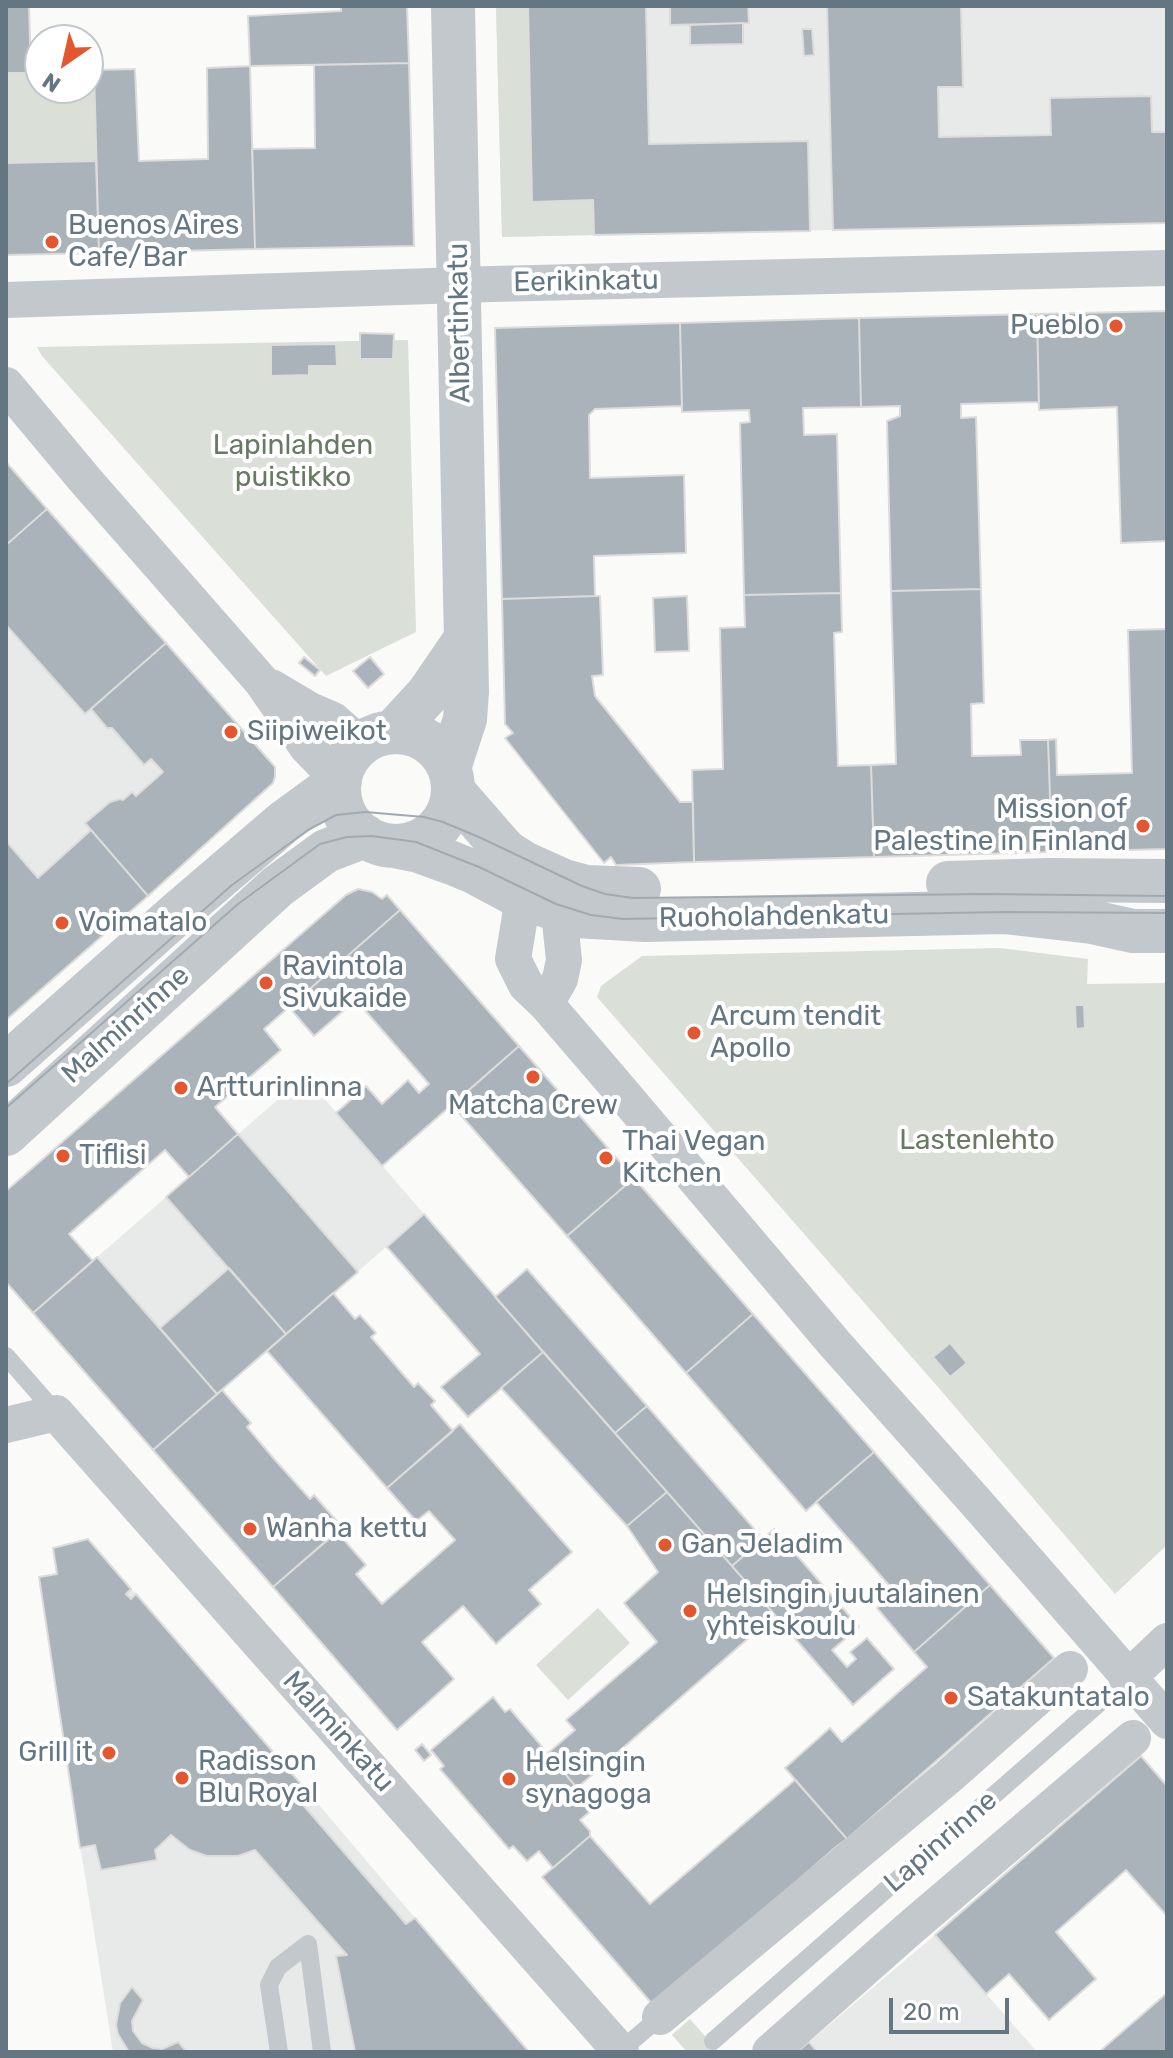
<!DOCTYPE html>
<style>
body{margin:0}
#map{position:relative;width:1173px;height:2058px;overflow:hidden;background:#fafaf8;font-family:Rubik,sans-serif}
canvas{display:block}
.frame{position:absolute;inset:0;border:8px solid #657683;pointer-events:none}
.north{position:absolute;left:24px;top:24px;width:80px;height:80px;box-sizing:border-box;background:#fff;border:2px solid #c1c8cd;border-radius:50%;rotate:214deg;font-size:22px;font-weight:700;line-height:32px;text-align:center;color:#657683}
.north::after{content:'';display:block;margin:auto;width:28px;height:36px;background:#e4572e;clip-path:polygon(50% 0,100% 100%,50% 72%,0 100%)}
.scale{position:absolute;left:889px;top:1998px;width:120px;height:36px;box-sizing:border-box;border:4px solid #657683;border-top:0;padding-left:10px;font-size:24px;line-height:28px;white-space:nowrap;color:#657683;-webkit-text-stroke:6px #fff;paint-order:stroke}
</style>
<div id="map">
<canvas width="1173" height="2058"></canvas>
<div class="frame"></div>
<div class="north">N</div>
<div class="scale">20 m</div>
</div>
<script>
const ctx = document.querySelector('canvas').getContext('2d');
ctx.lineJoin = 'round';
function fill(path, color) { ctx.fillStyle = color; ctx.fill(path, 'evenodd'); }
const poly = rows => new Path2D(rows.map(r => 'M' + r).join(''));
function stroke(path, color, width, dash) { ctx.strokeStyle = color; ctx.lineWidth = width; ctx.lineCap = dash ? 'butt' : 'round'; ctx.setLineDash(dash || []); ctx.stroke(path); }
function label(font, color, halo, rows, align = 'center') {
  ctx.font = font + ' Rubik,sans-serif'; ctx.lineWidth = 8; ctx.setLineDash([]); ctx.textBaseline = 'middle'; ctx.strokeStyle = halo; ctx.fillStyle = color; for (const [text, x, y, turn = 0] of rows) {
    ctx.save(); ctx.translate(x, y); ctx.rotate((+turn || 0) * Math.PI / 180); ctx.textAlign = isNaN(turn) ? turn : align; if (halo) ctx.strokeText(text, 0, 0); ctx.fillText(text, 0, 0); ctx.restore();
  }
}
fill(poly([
 [496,6,1167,6,1167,223,502,237],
 [6,462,275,767,273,783,148,896,6,1020],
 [305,1076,424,1214,153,1450,33,1313],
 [88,1539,313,1798,529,2052,113,2052,86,1881,77,1830,39,1577,56,1574,53,1548],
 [935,1935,1037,2052,797,2052]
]), '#e8e9e9');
fill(poly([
 [496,6,528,6,532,202,593,200,594,235,502,237],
 [88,70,94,70,96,161,6,163,6,73,40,72,40,88,88,88],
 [408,340,416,632,326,676,42,356,37,347],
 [1000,948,1088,959,1087,984,1167,983,1167,1545,1115,1594,944,1394,597,997,601,986,642,956],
 [598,1608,630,1643,568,1700,536,1665],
 [690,2019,719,2052,687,2052,672,2035]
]), '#dadfd7');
const building = poly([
 [6,6,29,6,31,73,6,73,6,6],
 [341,6,407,6,409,63,250,66,248,16,341,11,341,6],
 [528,6,646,6,649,144,808,141,810,231,594,235,593,200,532,202,528,6],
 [670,6,748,6,749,23,670,25,670,6],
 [827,6,961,6,963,87,938,87,939,137,1051,135,1050,98,1151,96,1152,132,1167,132,1167,223,833,230,827,6],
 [743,23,743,44,690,45,690,25,743,23],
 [802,29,812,29,814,55,804,56,802,29],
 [409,63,414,246,255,249,252,149,315,148,314,65,409,63],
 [250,66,255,249,99,253,94,70,135,69,139,161,208,159,207,68,250,66],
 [96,161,99,253,6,255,6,163,96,161],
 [1167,311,1167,541,1121,543,1117,407,1039,410,1037,314,1167,311],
 [1037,314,1039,402,961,404,961,418,976,417,981,589,891,591,887,421,900,416,900,406,861,407,859,318,1037,314],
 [859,318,861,407,803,408,804,435,837,434,841,593,744,595,740,423,750,422,749,410,682,412,680,323,859,318],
 [680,323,682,406,595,409,589,415,590,478,684,475,686,553,594,556,595,596,502,599,495,328,680,323],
 [360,333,394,334,393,359,360,359,360,333],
 [336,344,337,366,309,366,309,375,271,376,271,345,336,344],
 [6,462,47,509,6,545,6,462],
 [47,509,166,643,85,714,6,625,6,545,47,509],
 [981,589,984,703,971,704,972,756,1021,755,1020,740,1048,740,1052,852,874,857,871,765,896,764,891,591,981,589],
 [841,593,842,632,834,633,838,766,871,765,874,857,694,862,692,770,723,769,720,628,745,627,744,595,841,593],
 [595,596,600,596,603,675,592,676,595,696,680,802,693,802,694,862,616,865,611,857,604,863,505,738,513,733,505,724,502,599,595,596],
 [687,596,689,651,655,652,653,598,687,596],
 [1167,629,1167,849,1052,852,1048,740,1056,739,1057,775,1132,773,1128,630,1167,629],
 [166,643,275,767,275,776,273,783,148,896,85,823,110,802,120,799,123,800,132,792,136,796,163,772,151,759,144,765,112,728,107,728,91,709,166,643],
 [304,657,320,670,315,676,299,663,304,657],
 [370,657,384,674,368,688,353,671,370,657],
 [91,830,148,896,6,1020,6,841,38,878,91,830],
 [358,889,372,892,382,899,387,895,400,910,264,1029,281,1050,215,1107,238,1134,189,1177,165,1150,69,1234,93,1261,33,1313,6,1282,6,1191,346,895,358,889],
 [400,910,519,1046,382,1166,336,1113,366,1086,382,1104,408,1080,419,1093,429,1084,356,1000,314,1036,289,1007,400,910],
 [1075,1005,1084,1005,1085,1028,1076,1029,1075,1005],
 [519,1046,634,1178,567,1236,452,1105,519,1046],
 [238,1134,358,1272,286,1334,166,1197,238,1134],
 [634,1178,753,1314,686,1373,567,1236,634,1178],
 [424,1214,543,1352,468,1417,441,1387,480,1354,387,1247,424,1214],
 [97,1257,217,1394,153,1450,33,1313,97,1257],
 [229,1268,286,1334,217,1394,160,1328,229,1268],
 [527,1269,647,1406,615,1433,495,1297,527,1269],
 [333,1293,355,1319,360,1315,376,1333,371,1337,414,1387,418,1383,435,1401,431,1405,453,1431,387,1488,267,1351,333,1293],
 [753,1314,874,1452,806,1511,686,1373,753,1314],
 [950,1343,967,1363,950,1377,933,1357,950,1343],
 [543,1352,667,1492,627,1526,501,1388,543,1352],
 [222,1390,251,1423,247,1427,275,1460,310,1499,314,1495,342,1527,273,1587,153,1450,222,1390],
 [647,1406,763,1539,732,1566,615,1433,647,1406],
 [460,1424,572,1552,529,1590,541,1604,496,1644,463,1606,422,1642,454,1679,397,1730,273,1587,337,1532,366,1565,356,1574,382,1604,389,1598,455,1540,429,1511,416,1521,387,1488,460,1424],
 [874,1452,990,1585,914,1652,877,1608,895,1592,816,1502,874,1452],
 [667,1492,775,1615,577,1788,548,1753,575,1730,566,1720,657,1642,624,1603,658,1572,627,1526,667,1492],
 [774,1529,859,1627,832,1650,847,1667,856,1659,850,1652,867,1638,894,1669,853,1705,732,1566,774,1529],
 [88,1539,131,1589,126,1594,131,1599,136,1594,313,1798,304,1806,406,1924,415,1918,529,2052,355,2052,336,1956,347,1955,255,1850,238,1856,207,1856,190,1850,171,1835,155,1850,157,1860,101,1870,95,1845,80,1848,39,1577,57,1574,53,1548,88,1539],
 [990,1585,1054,1658,847,1839,785,1768,830,1728,842,1742,927,1667,914,1652,990,1585],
 [493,1697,505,1712,510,1709,594,1808,580,1820,590,1831,590,1836,553,1868,539,1851,527,1861,513,1846,509,1849,440,1769,444,1766,431,1750,493,1697],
 [422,1744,431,1755,424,1761,415,1750,422,1744],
 [1141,1756,1167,1786,1167,1916,1126,1870,1056,1932,1096,1979,1049,2020,1009,1974,986,1994,935,1935,1141,1756],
 [795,1780,847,1839,836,1847,654,2006,542,1877,590,1836,650,1904,795,1780],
 [132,1987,143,2000,132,2021,133,2031,142,2043,153,2048,162,2049,178,2042,187,2052,129,2052,118,2034,116,2025,120,2003,132,1987],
 [1167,1993,1167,2052,1099,2052,1167,1993],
 [809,2042,817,2052,797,2052,809,2042]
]);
fill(building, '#aab3b9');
stroke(building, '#dcdcda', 2);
stroke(poly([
 [6,1356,56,1413],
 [713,2041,1129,1677],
 [620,2051,660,2017],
 [279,2052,269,1985,278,1967,308,1944,322,2052]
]), '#c3c8cc', 18);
stroke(poly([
 [6,300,492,284,1167,268],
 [6,385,86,481,262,682,307,747,340,781],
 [271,687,310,710,333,720,361,745],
 [546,1004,560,979,564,960,559,912,546,874,527,890,523,898,513,959,526,985,546,1004,608,1076,835,1344,974,1500,1167,1721],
 [6,1425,56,1413,621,2052],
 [1129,1677,1167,1641],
 [660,2017,948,1777,1070,1669],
 [770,2052,909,1929,1133,1738]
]), '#c3c8cc', 36);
stroke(poly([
 [393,732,428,694,465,640],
 '339 789a57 57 0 1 1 114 0a57 57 0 1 1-114 0Z',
 [449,768,465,719,467,692,453,6],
 [453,791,500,845,508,853,524,863,564,881,586,887,639,889],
 [393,846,419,851,452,863,474,872,523,898,576,916,645,920,1004,912,1092,922,1133,931,1167,931],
 [948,883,1049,880,1167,881],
 [6,1065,180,911,284,822,340,781],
 [6,1134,278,886,326,851,365,836]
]), '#c3c8cc', 44);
stroke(poly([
 [6,1084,232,885,308,830,336,815,365,812,424,817,443,822,481,838,582,886,605,894,633,898,984,894,1167,896],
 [6,1108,238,904,320,844,347,837,372,836,416,842,479,867,556,904,591,915,623,919,1004,912,1167,913]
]), '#a2aab0', 2);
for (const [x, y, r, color] of [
 [52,242,8,"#e4572e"],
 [1116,326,8,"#e4572e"],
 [231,732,8,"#e4572e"],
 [1143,826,8,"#e4572e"],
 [62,923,8,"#e4572e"],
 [266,983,8,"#e4572e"],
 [694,1033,8,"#e4572e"],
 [533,1077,8,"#e4572e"],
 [181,1088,8,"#e4572e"],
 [63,1156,8,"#e4572e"],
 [606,1158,8,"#e4572e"],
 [250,1529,8,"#e4572e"],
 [665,1545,8,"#e4572e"],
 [690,1611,8,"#e4572e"],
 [951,1698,8,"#e4572e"],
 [109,1753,8,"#e4572e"],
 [182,1778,8,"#e4572e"],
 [509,1779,8,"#e4572e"]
]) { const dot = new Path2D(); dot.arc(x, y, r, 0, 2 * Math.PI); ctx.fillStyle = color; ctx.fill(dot); stroke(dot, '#fff', 3); }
label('28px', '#657683', '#fff', [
 ["Buenos Aires",68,226],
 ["Cafe/Bar",68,258],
 ["Pueblo",1100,326,"right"],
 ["Siipiweikot",247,732],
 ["Mission of",1127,810,"right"],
 ["Palestine in Finland",1127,842,"right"],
 ["Voimatalo",78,923],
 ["Ravintola",282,967],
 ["Sivukaide",282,999],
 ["Arcum tendit",710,1017],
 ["Apollo",710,1049],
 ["Artturinlinna",197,1088],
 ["Matcha Crew",533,1106,"center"],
 ["Thai Vegan",622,1142],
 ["Kitchen",622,1174],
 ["Tiflisi",79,1156],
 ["Wanha kettu",266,1529],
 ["Gan Jeladim",681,1545],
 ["Helsingin juutalainen",706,1595],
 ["yhteiskoulu",706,1627],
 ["Satakuntatalo",967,1698],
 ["Grill it",93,1753,"right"],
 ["Radisson",198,1762],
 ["Blu Royal",198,1794],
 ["Helsingin",525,1763],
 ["synagoga",525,1795]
], 'left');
label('28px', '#657683', '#fff', [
 ["Eerikinkatu",586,282,-1],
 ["Albertinkatu",460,323,-91],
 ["Ruoholahdenkatu",774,917,-1],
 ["Malminrinne",126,1025,-42],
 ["Malminkatu",338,1732,48],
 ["Lapinrinne",941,1842,-41]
]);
label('28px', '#687a64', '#fff', [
 ["Lapinlahden",293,446],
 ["puistikko",293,478],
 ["Lastenlehto",977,1141]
]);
</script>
